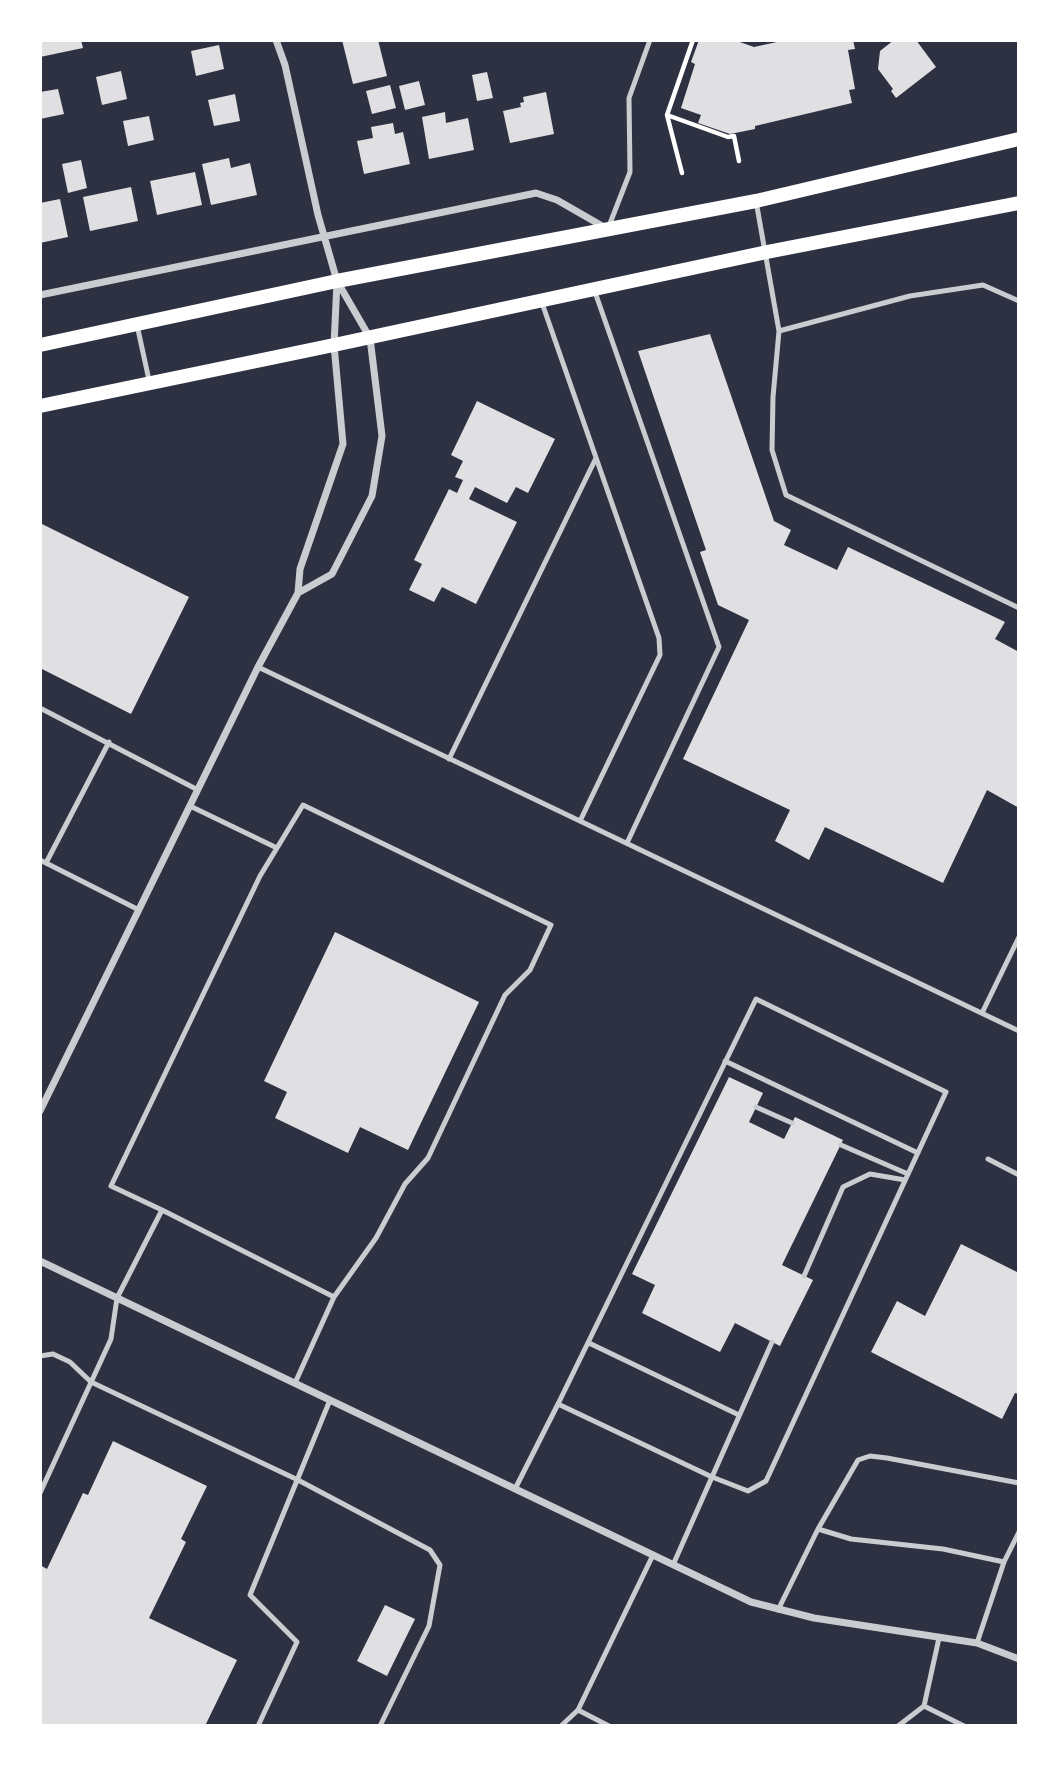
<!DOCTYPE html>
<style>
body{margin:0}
#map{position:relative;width:1059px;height:1766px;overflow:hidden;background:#2d3142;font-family:Roboto,sans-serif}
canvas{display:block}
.frame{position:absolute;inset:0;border:42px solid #fff;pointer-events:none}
</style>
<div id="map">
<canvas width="1059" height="1766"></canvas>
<div class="frame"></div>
</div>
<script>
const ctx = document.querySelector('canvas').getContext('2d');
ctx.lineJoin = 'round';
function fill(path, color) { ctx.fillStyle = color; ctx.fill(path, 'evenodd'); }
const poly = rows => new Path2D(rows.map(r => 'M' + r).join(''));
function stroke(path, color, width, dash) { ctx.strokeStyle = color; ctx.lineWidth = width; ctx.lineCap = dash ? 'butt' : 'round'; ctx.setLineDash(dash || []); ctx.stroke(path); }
fill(poly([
 [40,40,81,40,83,48,40,57],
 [342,40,378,40,387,76,353,84],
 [699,40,734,40,754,47,786,40,853,40,855,49,848,50,855,89,849,90,852,103,755,126,755,129,730,134,698,123,701,115,681,108,695,64,691,62],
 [894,40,916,40,936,67,896,98,891,91,893,89,878,69,880,51],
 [219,45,224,69,196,76,191,51],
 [121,71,127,99,102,105,96,77],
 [487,72,493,98,477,101,472,75],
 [419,81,425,105,405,110,399,86],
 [390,85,396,108,372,114,366,91],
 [58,89,64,114,40,119,40,92],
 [546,92,554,134,510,143,503,111,521,107,520,103,524,102,523,97],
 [235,94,240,121,214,126,208,100],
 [445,112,446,123,468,118,474,150,429,159,422,117],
 [149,116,154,140,128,146,123,121],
 [393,123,395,134,403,132,410,164,364,174,357,141,373,138,371,127],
 [229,158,231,168,250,163,257,195,211,205,202,164],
 [81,160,87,188,68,193,62,164],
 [195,172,202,205,157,215,150,181],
 [131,187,138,221,90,231,83,197],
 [60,199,68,237,40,243,40,203],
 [710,334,774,521,791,530,784,545,837,570,848,547,1005,622,995,639,1019,652,1019,808,987,790,943,883,825,827,809,860,775,841,790,810,683,759,749,620,718,605,700,552,706,550,638,351],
 [477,401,555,439,528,493,516,487,507,503,475,487,469,499,517,522,476,604,442,587,434,602,409,590,422,564,414,560,449,489,457,493,463,480,455,477,463,461,451,455],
 [40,523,189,597,131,714,40,668],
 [335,932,479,1002,408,1150,360,1127,348,1153,275,1118,287,1092,264,1081],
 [729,1077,763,1093,749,1122,784,1139,795,1117,843,1140,782,1265,813,1280,780,1346,735,1323,720,1352,642,1313,655,1285,632,1274],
 [961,1244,1019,1273,1019,1394,1015,1393,1002,1419,871,1352,897,1301,925,1316],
 [113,1441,207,1486,181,1539,186,1542,149,1618,237,1660,205,1726,40,1726,40,1565,47,1569,83,1493,88,1495],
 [385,1605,415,1619,387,1676,357,1661]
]), '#e0e0e3');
stroke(poly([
 [667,115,728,137,734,136,739,161],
 [682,173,667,115,693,40]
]), '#fff', 4.5);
stroke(poly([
 [756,201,779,331,773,397,772,450,786,495,1019,608],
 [609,226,630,172,629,98,650,40],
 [595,292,719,647,627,843],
 [542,303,659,638,660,655,580,821],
 [137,325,149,380],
 [779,331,910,296,983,285,1019,301],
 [258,667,1019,1031],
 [40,708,198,790],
 [449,759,596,458],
 [190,806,277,848,303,805,551,925,530,970,505,995,428,1158,405,1184,376,1238,334,1297],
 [40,860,139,910],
 [46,863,109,742],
 [982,1013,1019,937],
 [725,1061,918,1153],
 [756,1107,792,1123],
 [841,1145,908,1174],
 [988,1159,1019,1175],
 [162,1210,111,1186,260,876,277,848],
 [804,1276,843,1187,870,1174,905,1180],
 [589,1343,739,1415],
 [40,1356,53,1354,70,1362,91,1382,298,1480,430,1550,440,1565,429,1626,380,1726],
 [558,1404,756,999,946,1092,766,1481,748,1491,712,1477,772,1342],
 [515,1489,558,1404,712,1477,673,1565],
 [40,1493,111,1339,117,1298,162,1210,334,1297,295,1383],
 [818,1529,851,1539,943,1549,1004,1562],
 [778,1610,818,1529,858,1460,870,1456,887,1458,1019,1483],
 [977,1643,1004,1562,1019,1532],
 [924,1706,964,1726],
 [578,1710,609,1726],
 [258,1726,297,1642,250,1595,330,1400],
 [561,1726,578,1710,653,1555],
 [898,1726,924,1706,939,1638]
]), '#caccd0', 5);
stroke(poly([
 [276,40,285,65,318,215,337,281,370,338,382,436,372,496,332,574,298,593],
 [40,295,536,193,557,200,604,227],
 [40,1111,258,667,298,593,300,569,343,444,334,345,337,282],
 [40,1261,751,1602,814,1618,977,1643,1019,1659]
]), '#caccd0', 7);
stroke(poly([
 [40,345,337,281,756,201,1019,139],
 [40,406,334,345,767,252,1019,203]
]), '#fff', 14);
</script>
